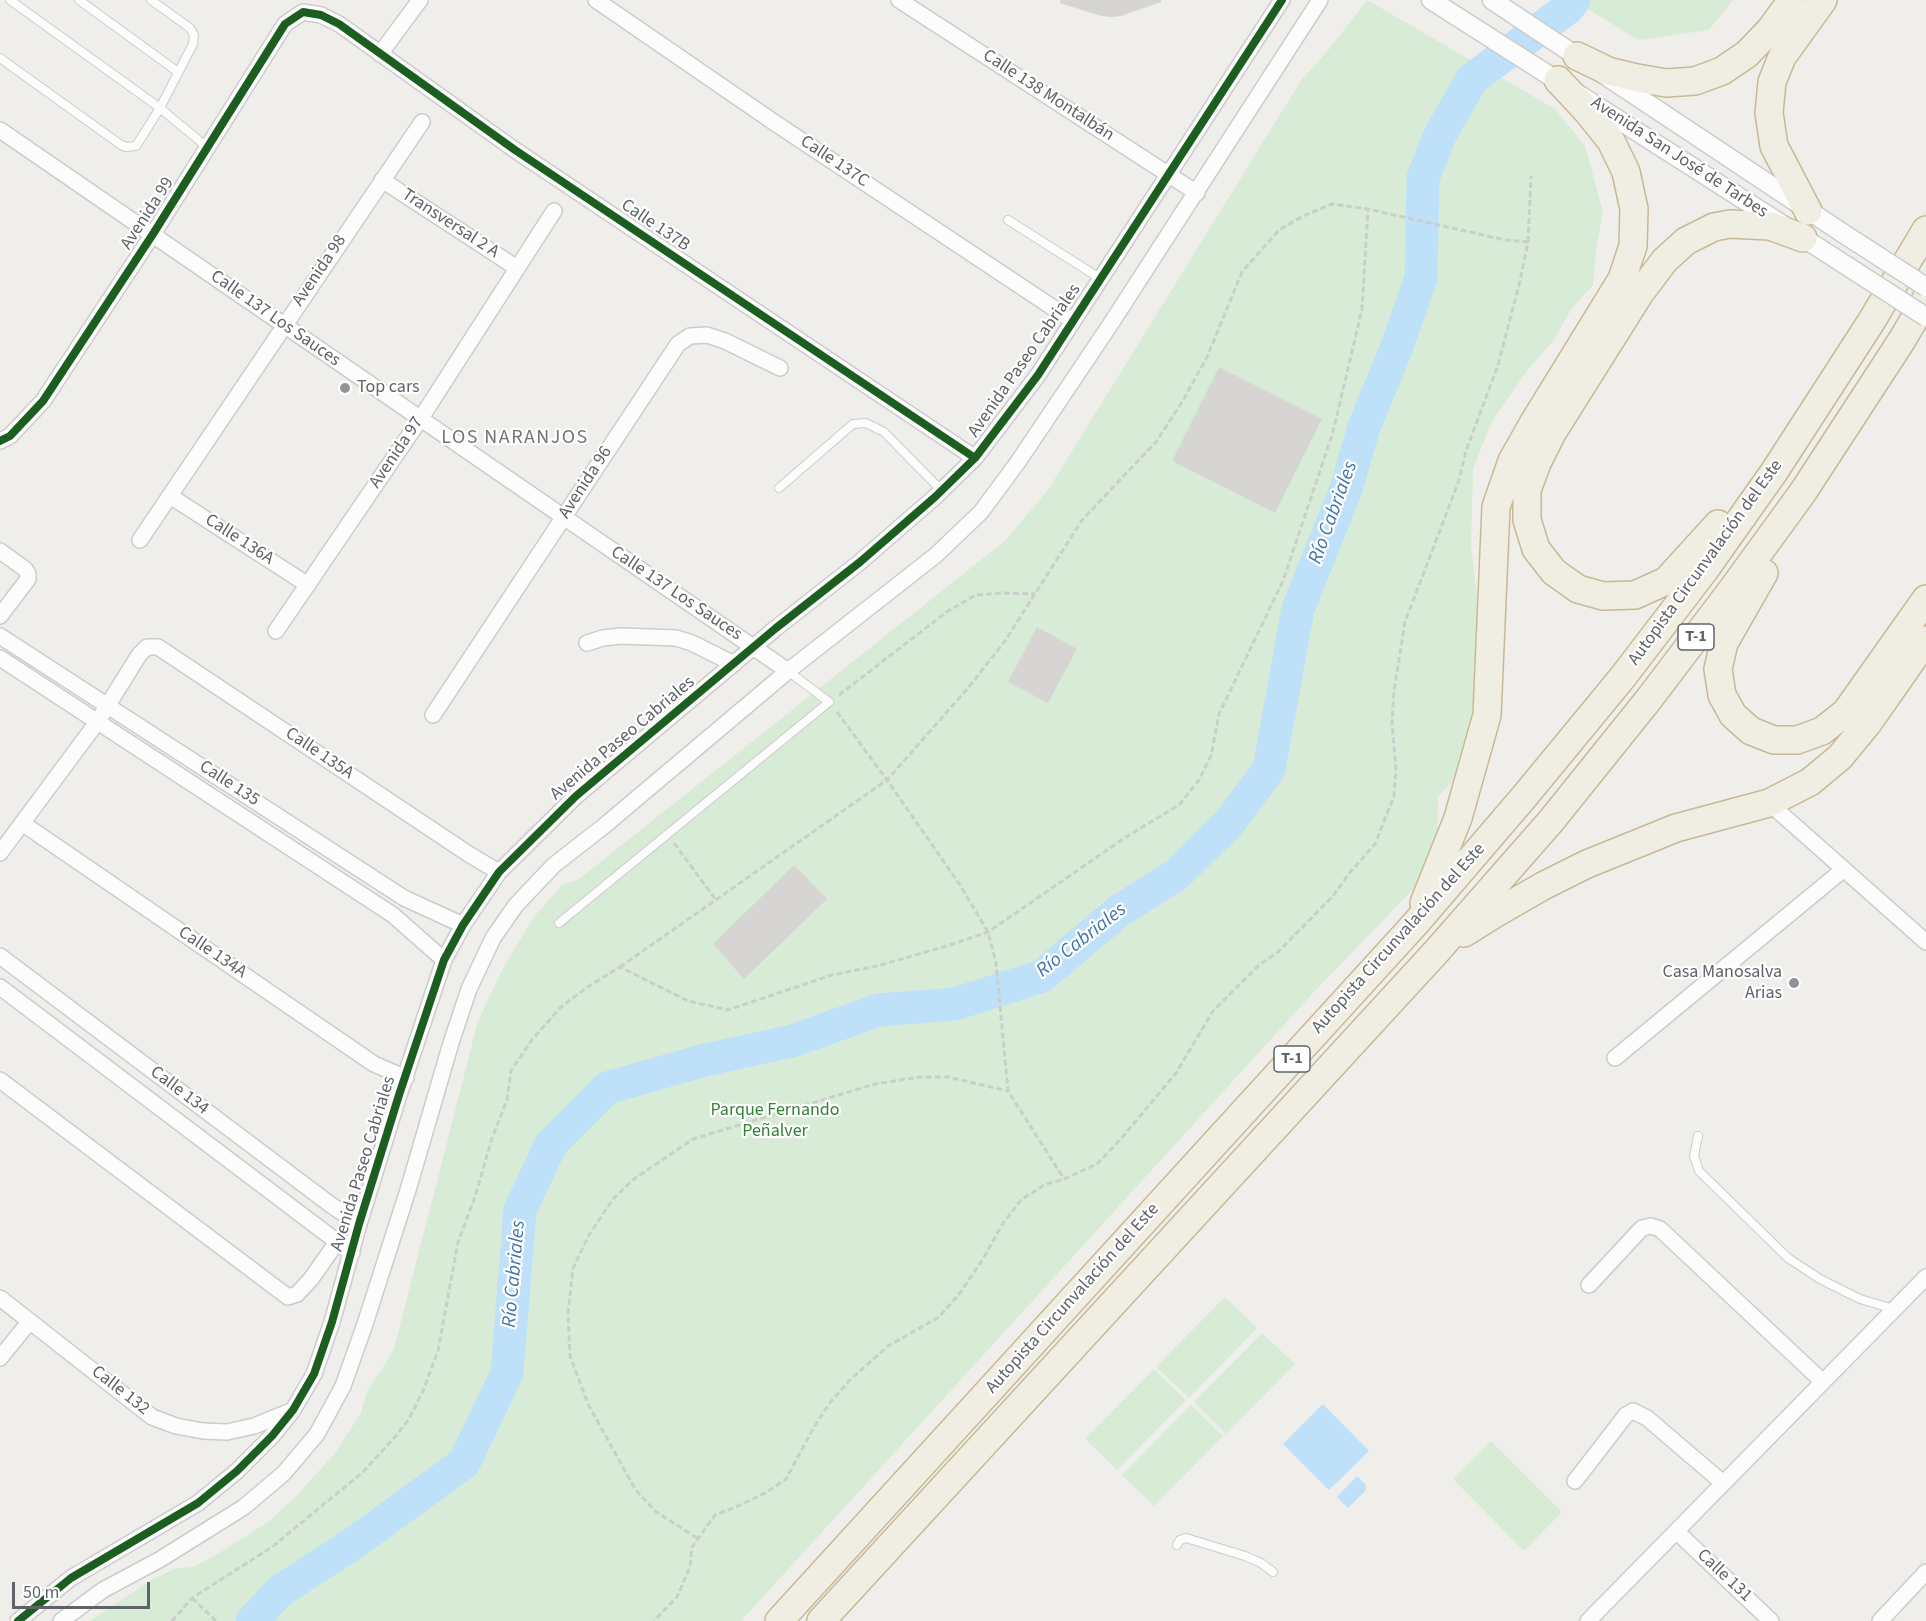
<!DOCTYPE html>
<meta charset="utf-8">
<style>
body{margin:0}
#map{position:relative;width:1926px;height:1621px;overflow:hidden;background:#efeeea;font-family:"Source Sans 3",sans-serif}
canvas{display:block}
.scale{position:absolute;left:12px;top:1582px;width:138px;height:27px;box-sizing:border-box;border:3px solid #5f6368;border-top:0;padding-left:8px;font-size:18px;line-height:21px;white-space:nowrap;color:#5f6368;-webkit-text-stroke:4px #fff;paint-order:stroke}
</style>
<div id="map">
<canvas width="1926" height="1621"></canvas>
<div class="scale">50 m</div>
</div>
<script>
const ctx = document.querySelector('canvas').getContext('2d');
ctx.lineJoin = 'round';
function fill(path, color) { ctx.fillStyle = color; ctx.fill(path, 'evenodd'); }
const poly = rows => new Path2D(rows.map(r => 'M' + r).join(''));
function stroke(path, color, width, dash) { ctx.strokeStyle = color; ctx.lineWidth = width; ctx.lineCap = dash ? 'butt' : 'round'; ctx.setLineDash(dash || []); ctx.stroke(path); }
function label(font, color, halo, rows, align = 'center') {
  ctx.font = font + ' "Source Sans 3",sans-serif'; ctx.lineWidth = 4.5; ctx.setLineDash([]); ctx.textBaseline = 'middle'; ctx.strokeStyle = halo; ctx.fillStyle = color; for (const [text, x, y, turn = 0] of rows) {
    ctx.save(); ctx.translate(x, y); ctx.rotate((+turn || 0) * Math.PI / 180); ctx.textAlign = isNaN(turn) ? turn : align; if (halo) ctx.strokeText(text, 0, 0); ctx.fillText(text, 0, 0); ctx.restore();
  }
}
fill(poly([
 [1367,0,1555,109,1585,146,1603,212,1596,250,1593,285,1572,308,1553,341,1529,368,1492,421,1473,469,1471,545,1481,631,1473,717,1464,771,1438,796,1437,855,1417,885,1313,993,741,1621,90,1621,150,1581,174,1569,195,1566,221,1552,271,1520,299,1493,335,1453,361,1413,367,1391,382,1369,394,1349,478,1021,501,972,533,918,562,885,579,879,1006,540,1048,490,1302,79,1326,53],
 [1574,0,1733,0,1709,30,1638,40],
 [1225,1297,1257,1328,1189,1398,1156,1367],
 [1262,1333,1295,1364,1226,1434,1194,1402],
 [1154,1369,1186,1400,1117,1470,1085,1439],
 [1191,1405,1223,1436,1154,1506,1122,1475],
 [1491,1441,1562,1512,1524,1551,1453,1479]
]), '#d8ebd6');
fill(poly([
 [1323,1404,1369,1451,1329,1490,1283,1444],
 [1357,1476,1365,1484,1366,1490,1348,1508,1337,1497]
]), '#bfe0f9');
stroke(poly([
 [252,1621,280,1591,354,1543,464,1463,507,1373,520,1210,551,1144,607,1088,705,1060,792,1041,879,1010,955,1004,1042,976,1119,911,1176,875,1229,823,1269,769,1298,609,1346,489,1364,427,1396,349,1421,278,1423,178,1441,133,1472,79,1568,8,1574,0]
]), '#bfe0f9', 33);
fill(poly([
 [1060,0,1161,0,1161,2,1121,16,1112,17,1101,16,1060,3],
 [1219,367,1322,419,1275,513,1172,461],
 [1037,627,1077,649,1048,703,1008,682],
 [794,865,827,899,744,979,713,944]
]), '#d6d5d3');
const service = poly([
 [10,0,160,108,208,148],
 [79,0,178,72],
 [0,58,121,145,126,147,136,146,160,108,193,44,194,35,190,28,151,0],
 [1008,220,1101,279],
 [779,488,853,424,866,423,884,432,942,491],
 [559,923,829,702,788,671],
 [1698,1136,1694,1156,1699,1171,1788,1258,1820,1279,1860,1299,1894,1309],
 [1177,1545,1180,1540,1186,1538,1245,1556,1261,1563,1273,1572]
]);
const minor = poly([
 [596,0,775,123,1073,321],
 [899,0,1197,193],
 [380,54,420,0],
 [0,130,788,671],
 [382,180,517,268],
 [0,441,10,436,43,401,153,234,285,24,303,12,321,15,339,24,515,150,975,458],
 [170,496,308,585],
 [140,540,422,122],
 [0,551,25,569,28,574,28,579,0,616],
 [276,631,421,418,554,211],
 [0,636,404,898,463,925],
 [587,643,603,638,621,636,676,638,692,643,734,664],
 [0,658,393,915,444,960],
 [433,715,678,344,690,336,707,335,725,341,780,368],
 [1769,803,1926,942],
 [22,823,374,1064,406,1078],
 [0,853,98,721,139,655,147,647,158,647,470,855,499,872],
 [0,956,331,1205,359,1224],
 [0,987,352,1253],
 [1615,1058,1844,869],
 [0,1080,288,1297,297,1294,311,1279,337,1242],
 [1589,1285,1642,1228,1651,1226,1660,1229,1823,1382],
 [0,1298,152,1417,176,1426,203,1431,227,1432,254,1426,291,1411],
 [0,1358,30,1321],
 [1575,1481,1626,1415,1633,1411,1647,1418,1723,1483],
 [1676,1531,1771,1621],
 [18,1621,71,1578,198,1503,237,1471,272,1436,293,1410,314,1374,332,1322,359,1224,399,1095,444,960,463,925,499,872,576,796,776,628,860,562,935,497,975,458,1038,375,1282,0],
 [61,1621,103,1590,159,1560,244,1507,284,1473,317,1434,343,1386,365,1324,408,1190,451,1043,469,989,493,938,516,905,554,865,604,826,788,671,936,555,981,512,1018,462,1110,325,1320,0],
 [1588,1621,1926,1277],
 [1880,1621,1926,1572]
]);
const tertiary = poly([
 [1431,0,1830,255],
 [1492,0,1844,234]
]);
const motorway = poly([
 [1577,56,1608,71,1637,78,1666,83,1695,81,1722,71,1747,54,1770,30,1792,0],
 [1808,211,1774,146,1769,113,1772,82,1782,57,1823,0],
 [1718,524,1666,581,1635,595,1603,596,1578,589,1554,572,1536,549,1527,520,1527,490,1537,463,1552,433,1640,293,1665,260,1686,241,1714,227,1730,224,1770,226,1803,238],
 [1764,573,1724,643,1718,669,1722,695,1733,715,1751,731,1774,740,1797,740,1822,731,1846,712,1926,599],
 [1424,903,1458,818,1487,715,1496,507,1512,461,1534,422,1622,279,1633,246,1634,209,1626,172,1611,141,1587,111,1558,80],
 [1464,933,1496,913,1543,886,1587,864,1676,828,1769,803,1810,782,1840,757,1868,723,1926,640],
 [779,1621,1416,923,1524,797,1622,678,1704,571,1774,472,1871,322,1926,230],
 [821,1621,1436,952,1551,821,1649,699,1731,591,1803,492,1902,340,1926,299]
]);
stroke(service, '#cbcccc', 10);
stroke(minor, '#cbcccc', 18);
stroke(tertiary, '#cbcccc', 21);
stroke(motorway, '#c8b996', 30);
stroke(poly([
 [1528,242,1531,176],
 [839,695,948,611,976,595,1002,593,1035,594],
 [837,712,887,780,960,885,988,932,996,963,1008,1091,1064,1179],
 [674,843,716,900],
 [620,967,887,780,968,688,1005,641,1082,520,1156,442,1182,402,1207,357,1242,272,1279,230,1303,216,1332,204,1368,209,1505,240,1528,242,1520,281,1498,365,1466,451,1458,483,1405,622,1394,691,1392,723,1396,770,1394,796,1375,844,1351,871,1333,896,1278,952,1259,965,1213,1011,1176,1073,1120,1140,1097,1164,1064,1179,1046,1184,1022,1199,1003,1223,983,1259,960,1293,939,1317,888,1346,849,1381,829,1404,813,1429,786,1479,767,1492,738,1506,715,1515,692,1547,690,1567,677,1597,654,1621],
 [697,1538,655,1511,635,1489,588,1404,570,1356,568,1313,573,1268,589,1235,613,1199,634,1179,693,1139,875,1084,920,1077,948,1077,1008,1091],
 [192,1598,216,1621],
 [172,1621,192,1598,272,1547,363,1472,395,1437,409,1419,423,1391,438,1351,458,1242,475,1197,492,1138,507,1100,511,1071,531,1041,560,1008,586,988,620,967,688,1001,728,1010,832,975,877,966,950,945,988,932,1126,837,1179,805,1199,780,1211,756,1219,714,1283,581,1333,432,1362,309,1368,209]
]), '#cacfcc', 3, [6, 3]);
stroke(service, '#fdfcfc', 8);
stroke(minor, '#fdfcfc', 15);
stroke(tertiary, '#fdfcfc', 18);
stroke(motorway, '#f0ede3', 27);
const tertiaryBridge = poly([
 [1844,234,1926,287],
 [1830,255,1926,317]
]);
stroke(tertiaryBridge, '#cbcccc', 21, []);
stroke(tertiaryBridge, '#fdfcfc', 18);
stroke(poly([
 [0,441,10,436,43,401,153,234,285,24,303,12,321,15,339,24,515,150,975,458],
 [18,1621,71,1578,198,1503,237,1471,272,1436,293,1410,314,1374,332,1322,359,1224,399,1095,444,960,463,925,499,872,576,796,776,628,860,562,935,497,975,458,1038,375,1282,0]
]), '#1b5e20', 8);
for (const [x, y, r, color] of [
 [345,388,6,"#919496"],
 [1794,983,6,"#919496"]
]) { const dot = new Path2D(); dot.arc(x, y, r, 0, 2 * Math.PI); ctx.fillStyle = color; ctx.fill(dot); stroke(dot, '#fff', 2); }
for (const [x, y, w] of [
 [1696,637,36],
 [1292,1059,36]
]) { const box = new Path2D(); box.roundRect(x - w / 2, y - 13, w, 26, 4.5); ctx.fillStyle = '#fff'; ctx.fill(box); stroke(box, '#5f6368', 1.5); }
label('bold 16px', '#5f6368', null, [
 ["T-1",1696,637],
 ["T-1",1292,1059]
]);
label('18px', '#5f6368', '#fff', [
 ["Calle 138 Montalbán",1048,96,33],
 ["Avenida San José de Tarbes",1679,158,33],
 ["Calle 137C",834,162,34],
 ["Avenida 99",148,214,-57],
 ["Transversal 2 A",450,224,33],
 ["Calle 137B",655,226,34],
 ["Avenida 98",320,271,-56],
 ["Calle 137 Los Sauces",275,319,35],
 ["Avenida Paseo Cabriales",1025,361,-55],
 ["Avenida 97",397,453,-56],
 ["Avenida 96",586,483,-57],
 ["Calle 136A",239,540,33],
 ["Autopista Circunvalación del Este",1706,563,-54],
 ["Calle 137 Los Sauces",676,594,34],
 ["Avenida Paseo Cabriales",623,739,-40],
 ["Calle 135A",319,754,34],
 ["Calle 135",229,784,33],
 ["Autopista Circunvalación del Este",1399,939,-48],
 ["Calle 134A",212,953,34],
 ["Calle 134",179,1091,37],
 ["Avenida Paseo Cabriales",364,1164,-73],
 ["Autopista Circunvalación del Este",1073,1299,-48],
 ["Calle 132",120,1391,38],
 ["Calle 131",1724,1576,43]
]);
label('18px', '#5f6368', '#fff', [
 ["Top cars",357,388],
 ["Casa Manosalva",1782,973,"right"],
 ["Arias",1782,994,"right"]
], 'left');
label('18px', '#348238', '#fff', [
 ["Parque Fernando",775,1111],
 ["Peñalver",775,1132]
]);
ctx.letterSpacing = '1.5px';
label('20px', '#70757a', '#fff', [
 ["LOS NARANJOS",515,439]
]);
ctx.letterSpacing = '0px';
label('italic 20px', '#4174aa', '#fff', [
 ["Río Cabriales",1334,513,-70],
 ["Río Cabriales",1082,941,-38],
 ["Río Cabriales",515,1274,-85]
]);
</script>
